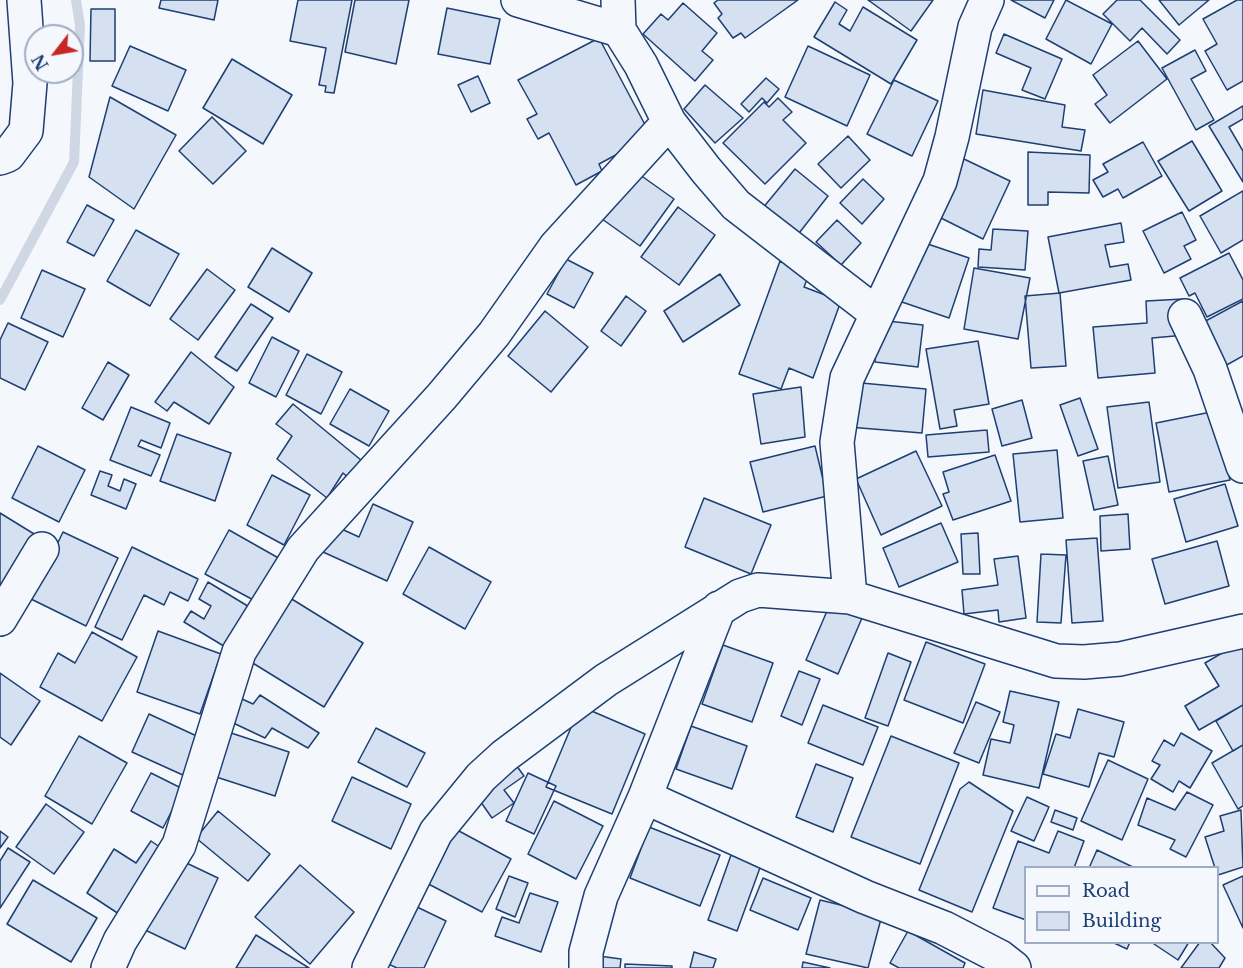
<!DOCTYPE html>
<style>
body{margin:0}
#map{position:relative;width:1243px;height:968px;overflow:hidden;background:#f4f7fb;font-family:"Libre Baskerville",serif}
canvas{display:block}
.legend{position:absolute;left:1024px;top:866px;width:195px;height:78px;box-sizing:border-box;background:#f4f7fb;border:2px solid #9eadc5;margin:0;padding:8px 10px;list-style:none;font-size:18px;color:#1d3f73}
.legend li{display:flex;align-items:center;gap:12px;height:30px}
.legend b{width:30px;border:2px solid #9eadc5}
.north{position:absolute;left:24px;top:24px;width:60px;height:60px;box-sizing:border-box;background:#f4f7fb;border:2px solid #9eadc5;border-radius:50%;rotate:239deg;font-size:16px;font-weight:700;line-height:24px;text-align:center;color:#1d3f73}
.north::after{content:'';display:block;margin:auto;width:21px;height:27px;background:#c62828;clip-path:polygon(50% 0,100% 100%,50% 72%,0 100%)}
</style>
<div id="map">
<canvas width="1243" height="968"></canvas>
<ul class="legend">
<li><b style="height:8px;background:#f4f7fb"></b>Road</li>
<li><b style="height:16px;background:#d5e0f0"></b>Building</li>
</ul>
<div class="north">N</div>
</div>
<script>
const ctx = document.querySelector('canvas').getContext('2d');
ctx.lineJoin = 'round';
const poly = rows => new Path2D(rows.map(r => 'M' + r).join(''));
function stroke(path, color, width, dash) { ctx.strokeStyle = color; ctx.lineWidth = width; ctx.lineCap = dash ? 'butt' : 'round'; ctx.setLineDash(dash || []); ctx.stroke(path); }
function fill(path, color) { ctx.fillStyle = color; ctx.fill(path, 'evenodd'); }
stroke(poly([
 [0,300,74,162,80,25,76,0]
]), '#cfd7e4', 10);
const building = poly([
 [161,0,218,0,214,20,159,8,161,0],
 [298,0,352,0,334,93,325,92,326,86,319,85,326,48,290,41,298,0],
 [355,0,409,0,396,64,345,52,355,0],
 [718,0,798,0,745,38,741,33,733,38,718,18,722,14,714,3,718,0],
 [868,0,933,0,911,31,868,0],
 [1011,0,1054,0,1045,18,1011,0],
 [1066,0,1112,24,1091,64,1046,39,1066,0],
 [1117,0,1140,0,1180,40,1167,54,1142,28,1130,41,1103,14,1117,0],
 [1159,0,1209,0,1179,25,1159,0],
 [1237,0,1243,0,1243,81,1227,90,1205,51,1217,44,1203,19,1237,0],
 [835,2,847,10,839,24,850,31,863,7,917,40,891,84,814,37,835,2],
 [683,3,717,33,702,51,713,60,695,81,643,34,661,14,668,20,683,3],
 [447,8,500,19,490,64,438,54,447,8],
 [91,9,115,9,115,61,90,61,91,9],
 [1004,34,1062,59,1045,99,1022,90,1031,68,996,53,1004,34],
 [599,38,651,136,599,164,602,171,576,185,549,133,538,139,527,119,537,114,518,80,599,38],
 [1138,41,1167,79,1110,123,1095,104,1107,95,1093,75,1138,41],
 [130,46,186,70,168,111,112,86,130,46],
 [808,46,870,75,847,126,785,97,808,46],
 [1195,50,1206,71,1191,79,1214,120,1196,130,1162,68,1195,50],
 [232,59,292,95,263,144,203,108,232,59],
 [478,76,490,103,471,112,458,85,478,76],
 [766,78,779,89,767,103,762,98,749,112,741,104,766,78],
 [894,80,938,101,912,156,867,134,894,80],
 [705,85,743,118,715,143,684,109,705,85],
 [983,90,1065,105,1062,127,1085,130,1081,151,976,134,983,90],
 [110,97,176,135,134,209,89,177,110,97],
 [778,98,792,112,783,120,806,143,765,184,723,143,764,102,769,107,778,98],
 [1243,106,1243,119,1229,127,1243,151,1243,182,1209,126,1243,106],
 [212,117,246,151,213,184,179,151,212,117],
 [848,136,870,160,841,188,818,164,848,136],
 [1192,141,1222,191,1189,211,1158,161,1192,141],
 [1143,142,1162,176,1123,198,1118,189,1103,197,1093,180,1108,172,1103,164,1143,142],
 [1028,152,1090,155,1089,193,1048,192,1048,205,1028,205,1028,152],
 [964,159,1010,181,983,239,937,216,964,159],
 [795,169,828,196,796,237,762,209,795,169],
 [636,172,674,199,640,246,602,219,636,172],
 [863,179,884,199,862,224,840,203,863,179],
 [1243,191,1243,240,1221,253,1200,216,1243,191],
 [87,205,114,220,94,256,67,242,87,205],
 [678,207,715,235,679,285,641,257,678,207],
 [1182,212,1196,240,1184,246,1191,259,1164,273,1143,231,1182,212],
 [837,220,861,243,841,265,816,242,837,220],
 [1121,223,1124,242,1105,245,1110,267,1128,264,1131,280,1059,293,1048,237,1121,223],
 [993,229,1028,231,1025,270,978,267,979,249,991,250,993,229],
 [136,230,179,254,150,306,107,281,136,230],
 [919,241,969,258,949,318,899,301,919,241],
 [272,248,312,273,289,312,248,287,272,248],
 [1229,253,1243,280,1243,299,1207,317,1195,293,1189,296,1180,278,1229,253],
 [566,259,593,273,574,308,547,294,566,259],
 [780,261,810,272,804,287,841,301,813,378,789,368,781,389,739,374,780,261],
 [974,268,1030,278,1018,339,964,329,974,268],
 [207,269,235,290,198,340,170,319,207,269],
 [42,270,85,289,63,337,21,318,42,270],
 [720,274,740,305,683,342,664,311,720,274],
 [1060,293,1066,366,1031,368,1025,296,1060,293],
 [626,296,646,311,621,346,601,331,626,296],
 [1183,299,1186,335,1152,338,1155,373,1098,378,1093,327,1147,323,1146,301,1183,299],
 [1243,301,1243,356,1223,367,1200,324,1243,301],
 [251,304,273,318,237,371,215,357,251,304],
 [545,311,588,347,551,392,508,356,545,311],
 [879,320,923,325,918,367,875,362,879,320],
 [8,323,48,342,25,390,0,378,0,340,8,323],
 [272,337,299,351,276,397,249,383,272,337],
 [978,341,989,404,954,410,957,426,940,429,926,349,978,341],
 [191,352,234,387,209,424,174,402,167,411,155,402,191,352],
 [307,354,342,372,321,414,286,395,307,354],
 [108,362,129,375,103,420,82,408,108,362],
 [840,381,926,389,922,433,836,426,840,381],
 [801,387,805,437,761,444,753,394,801,387],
 [350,389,389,411,369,446,330,424,350,389],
 [1080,398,1098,449,1078,456,1060,405,1080,398],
 [1022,400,1032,438,1002,446,992,409,1022,400],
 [1149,402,1160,482,1118,488,1107,407,1149,402],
 [293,404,367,465,352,481,343,473,327,498,277,459,292,436,276,424,293,404],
 [131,407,170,423,161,448,141,440,138,446,160,455,151,476,110,460,131,407],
 [1216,411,1230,480,1169,492,1156,423,1216,411],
 [987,430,989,452,928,457,926,435,987,430],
 [177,434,231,453,215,501,160,481,177,434],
 [38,446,85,470,59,522,12,498,38,446],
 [815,446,827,496,763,512,750,462,815,446],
 [1057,450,1063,518,1020,522,1013,454,1057,450],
 [916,451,942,506,881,535,856,479,916,451],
 [995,455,1011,501,953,520,943,494,949,492,943,472,995,455],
 [1108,456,1118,505,1094,510,1083,461,1108,456],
 [100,471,112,475,108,486,120,491,124,479,136,484,126,509,91,495,100,471],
 [272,475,310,495,284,545,247,525,272,475],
 [1225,484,1238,526,1186,542,1174,499,1225,484],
 [704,498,771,525,751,574,685,547,704,498],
 [373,504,413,522,387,581,323,552,335,526,359,537,373,504],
 [0,513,39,537,0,588,0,513],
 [1128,514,1130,549,1101,551,1100,516,1128,514],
 [941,523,958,562,899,587,883,548,941,523],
 [229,530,282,560,259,603,205,574,229,530],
 [63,532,118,558,86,626,31,599,63,532],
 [978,533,980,574,963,574,961,534,978,533],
 [1097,538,1103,621,1072,623,1066,540,1097,538],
 [1217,541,1229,586,1165,604,1152,559,1217,541],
 [132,547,198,579,188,601,170,592,164,605,144,595,122,640,95,627,132,547],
 [429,547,491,582,465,629,403,594,429,547],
 [1041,554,1066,555,1061,623,1037,622,1041,554],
 [1018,556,1026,618,999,622,998,610,964,614,962,590,998,585,994,559,1018,556],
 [208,582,251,608,232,651,184,622,191,611,204,619,211,606,199,599,208,582],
 [282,593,363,643,324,707,243,657,282,593],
 [830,604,862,618,838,674,806,660,830,604],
 [158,631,221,654,200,714,137,692,158,631],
 [92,632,137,657,102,721,40,687,58,653,75,663,92,632],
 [1243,641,1243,705,1199,730,1185,706,1219,686,1205,663,1243,641],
 [926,642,985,664,963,723,904,700,926,642],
 [723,645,773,663,752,722,702,704,723,645],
 [888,653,911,662,888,726,865,718,888,653],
 [799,671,820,679,802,725,781,716,799,671],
 [0,673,40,701,11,745,0,737,0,673],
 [1010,691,1059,702,1039,788,983,775,991,739,1010,743,1014,725,1003,722,1010,691],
 [260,695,319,733,308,748,272,728,265,738,229,721,240,698,253,704,260,695],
 [976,702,1000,712,979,763,954,753,976,702],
 [823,705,878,727,863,765,808,743,823,705],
 [1243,705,1243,745,1233,751,1216,721,1243,705],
 [580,706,645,734,612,814,546,787,580,706],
 [1078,709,1124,722,1114,757,1099,753,1089,787,1043,774,1056,734,1070,738,1078,709],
 [149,714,201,738,185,776,132,752,149,714],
 [691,726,747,746,732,789,676,769,691,726],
 [376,728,425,753,407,787,358,762,376,728],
 [225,731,289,752,275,796,210,775,225,731],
 [1181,733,1212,751,1190,788,1179,781,1173,792,1151,779,1160,765,1152,761,1164,740,1174,746,1181,733],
 [79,736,127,763,92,824,45,796,79,736],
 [891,736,959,763,920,864,851,837,891,736],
 [1243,745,1243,806,1238,809,1212,763,1243,745],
 [511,758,524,776,504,790,514,803,492,818,471,788,511,758],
 [1108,760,1148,779,1122,840,1081,821,1108,760],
 [816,764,853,778,833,832,796,817,816,764],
 [151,773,183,789,163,828,131,811,151,773],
 [528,773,556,786,534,834,506,821,528,773],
 [352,777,411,804,391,849,332,821,352,777],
 [969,782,1013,811,972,912,919,890,960,789,969,782],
 [1187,792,1213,805,1186,857,1170,849,1175,840,1138,825,1147,798,1175,810,1187,792],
 [1027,797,1049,807,1034,841,1011,831,1027,797],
 [554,801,603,826,576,879,528,854,554,801],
 [46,804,84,832,54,874,16,847,46,804],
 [1055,810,1077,818,1073,830,1051,822,1055,810],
 [1241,810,1243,867,1218,875,1218,868,1215,868,1205,837,1224,831,1220,816,1241,810],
 [218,811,270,854,248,881,196,838,218,811],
 [446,824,511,859,482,912,417,878,446,824],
 [649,827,720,855,700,906,630,878,649,827],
 [0,831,8,837,0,848,0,831],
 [1058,831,1084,841,1074,868,1026,868,1026,920,993,908,1018,841,1049,853,1058,831],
 [151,841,164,850,122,916,87,893,114,849,136,863,151,841],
 [8,848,30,862,0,908,0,861,8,848],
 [1097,850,1135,868,1089,868,1097,850],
 [731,855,761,865,737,931,708,920,731,855],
 [178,859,218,878,185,949,141,928,178,859],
 [300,865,354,912,310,964,255,917,300,865],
 [509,876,528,883,515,917,496,909,509,876],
 [1243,876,1243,928,1223,885,1243,876],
 [763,878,811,898,798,930,750,910,763,878],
 [33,880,97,918,71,962,7,924,33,880],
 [530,893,558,902,541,952,495,936,502,917,519,923,530,893],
 [820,900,882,915,868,968,806,954,820,900],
 [413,905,446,921,424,968,397,968,386,963,413,905],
 [908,931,965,963,963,968,899,968,890,963,908,931],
 [256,935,309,968,236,968,256,935],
 [1112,942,1130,942,1127,949,1112,942],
 [1151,942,1189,942,1178,960,1151,942],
 [1200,942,1210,942,1225,958,1219,968,1181,968,1200,942],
 [694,952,716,959,713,968,690,968,694,952],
 [599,956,621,959,620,968,598,968,599,956],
 [803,962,830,968,802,968,803,962],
 [625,964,672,966,672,968,625,968,625,964]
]);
fill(building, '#d5e0f0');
stroke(building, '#1d3f73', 1.5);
const minor = poly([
 [518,0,619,30],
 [618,0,619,30,641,65,669,122,706,170,736,205,876,313],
 [0,158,8,155,26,131,30,83,24,0],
 [1185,316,1210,369,1243,466],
 [850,597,837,442,847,378,940,181,952,137,975,27,987,0],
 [0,619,42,549],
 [645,797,865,897,944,928,1000,957,1014,968],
 [108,968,120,941,179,845,239,652,303,549,442,396,494,334,556,246,669,122],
 [369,968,436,832,481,777,504,756,606,680,740,596,758,590,850,597,1056,661,1084,662,1120,659,1243,631],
 [586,968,586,952,601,896,645,797,719,608]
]);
stroke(minor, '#1d3f73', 36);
stroke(minor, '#f4f7fb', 33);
</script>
